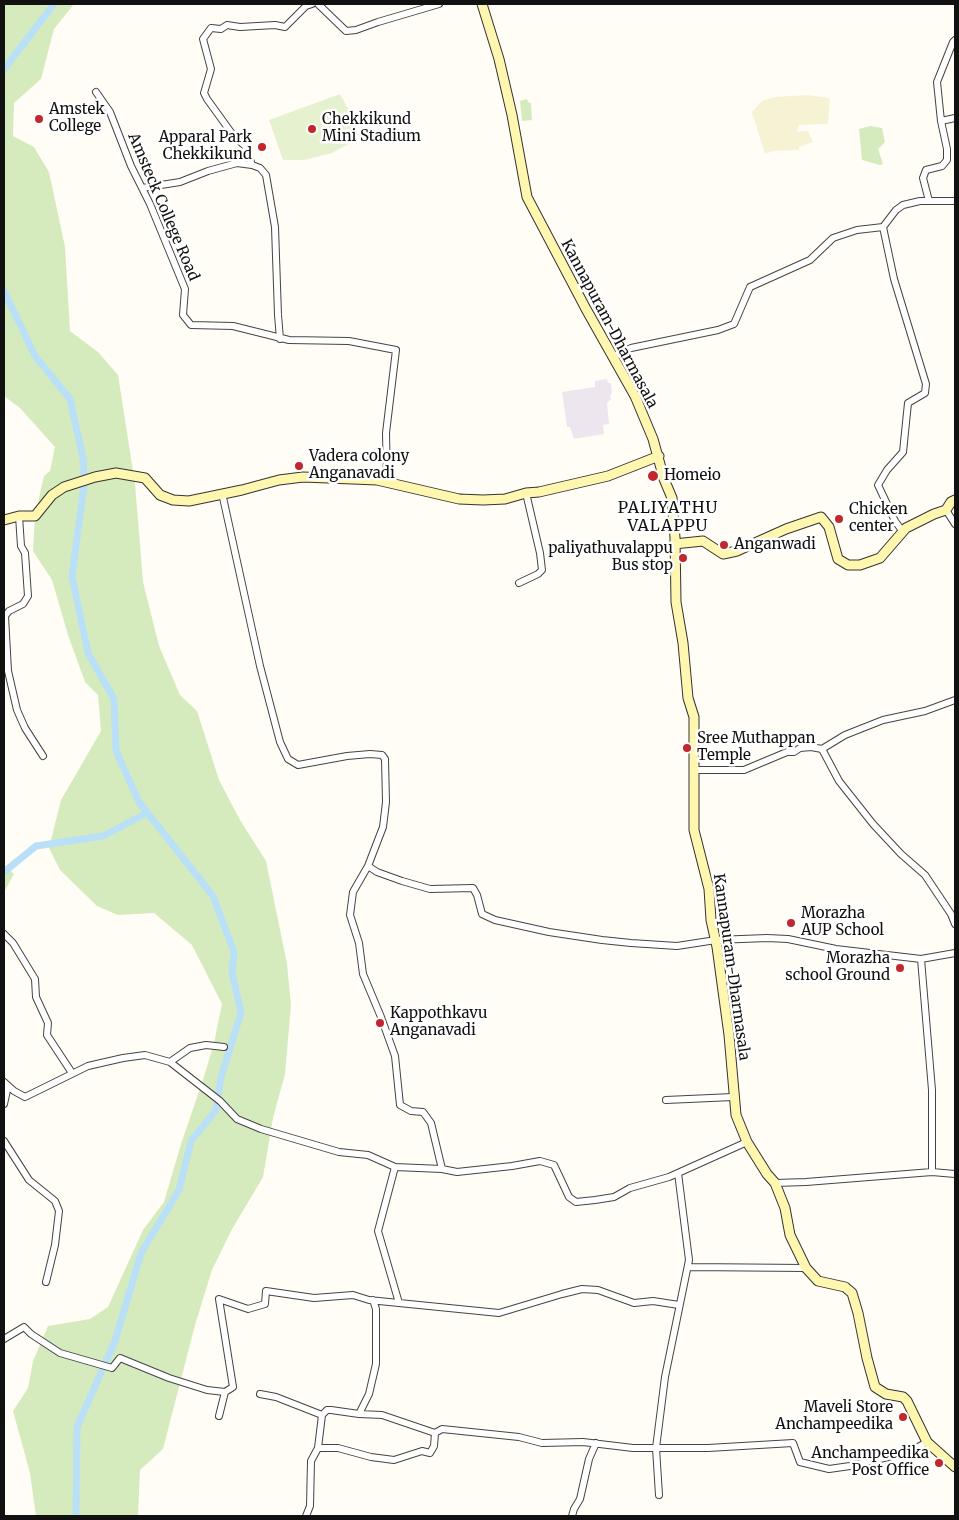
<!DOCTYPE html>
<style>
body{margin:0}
#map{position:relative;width:959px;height:1520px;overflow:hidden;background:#fffdf5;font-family:Merriweather,serif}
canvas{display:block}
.frame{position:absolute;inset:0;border:5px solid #111;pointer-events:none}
</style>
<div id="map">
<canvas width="959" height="1520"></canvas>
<div class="frame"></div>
</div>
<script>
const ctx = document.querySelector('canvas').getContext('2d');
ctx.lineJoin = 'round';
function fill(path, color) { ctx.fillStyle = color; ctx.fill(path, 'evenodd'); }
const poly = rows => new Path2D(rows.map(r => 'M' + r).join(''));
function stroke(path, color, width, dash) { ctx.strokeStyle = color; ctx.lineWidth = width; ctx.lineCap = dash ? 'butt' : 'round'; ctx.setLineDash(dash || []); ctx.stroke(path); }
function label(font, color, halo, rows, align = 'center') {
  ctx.font = font + ' Merriweather,serif'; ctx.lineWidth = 5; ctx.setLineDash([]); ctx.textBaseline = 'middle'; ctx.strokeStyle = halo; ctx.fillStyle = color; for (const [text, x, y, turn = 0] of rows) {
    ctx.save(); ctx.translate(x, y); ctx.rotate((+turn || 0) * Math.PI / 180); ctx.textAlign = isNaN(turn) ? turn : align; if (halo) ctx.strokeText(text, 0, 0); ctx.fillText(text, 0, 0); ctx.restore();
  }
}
fill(poly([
 [607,379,608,383,611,383,612,394,610,395,611,399,607,403,609,424,603,425,604,434,574,439,570,427,567,427,562,392,595,387,595,381]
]), '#eee6ef');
fill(poly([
 [807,95,830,98,828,124,799,125,797,132,808,131,813,142,799,147,799,150,773,151,765,154,752,112,762,101,775,97]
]), '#f6f3d4');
fill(poly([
 [4,4,74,4,54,29,41,79,14,103,13,136,34,147,49,172,65,247,70,331,98,352,118,375,135,484,143,582,159,646,180,695,197,711,219,780,240,820,266,861,287,964,291,1005,285,1074,273,1118,263,1177,231,1231,212,1270,195,1325,163,1449,140,1470,138,1516,36,1516,30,1473,13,1411,28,1388,33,1361,48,1326,90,1319,108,1307,143,1230,164,1202,181,1144,203,1080,214,1043,222,1004,192,945,154,913,118,915,97,906,60,870,49,848,61,800,101,731,98,695,85,682,68,635,52,580,33,551,35,516,44,476,50,471,55,447,20,408,4,396],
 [527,99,529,103,531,103,532,120,522,121,520,101],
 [871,126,882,128,885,142,878,149,883,164,880,165,862,160,859,129],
 [4,865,14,874,4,892]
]), '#d5ebbd');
fill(poly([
 [340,94,353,118,352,142,332,153,304,160,283,160,269,120]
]), '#e6f2cf');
stroke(poly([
 [424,5,425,4]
]), '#3f96cf', 2);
stroke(poly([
 [4,69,54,4],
 [4,291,35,356,70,399,83,458,84,474],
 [4,872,36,846,103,836,147,813],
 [76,1516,77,1427,115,1341,141,1253,179,1190,191,1141,216,1110,221,1077,241,1013,232,972,234,952,213,896,139,802,116,751,114,699,88,653,72,576,84,486]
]), '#b9e0f7', 7);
const street = poly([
 [318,4,346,31,356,30,378,22,439,4],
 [96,92,110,112,131,166,150,204,185,289,183,315,191,325,233,326,289,340,349,341,396,350,386,433,387,482],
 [941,121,955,118],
 [142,188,180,182,208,171,237,163,252,165],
 [929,201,923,178,926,170,942,166,947,160,947,149,941,121,937,82,953,42,955,40],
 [883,227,894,279,926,384,925,393,908,403,903,452,887,470,878,485,895,521,903,532],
 [280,339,278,315,275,227,266,175,260,168,252,165,245,146,233,135,207,99,204,93,211,69,203,39,211,28,221,29,227,25,240,27,275,25,285,27,306,6,312,4],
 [614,356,631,348,718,330,734,324,750,287,810,260,833,238,857,230,883,227,896,210,903,205,920,201,955,201],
 [222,493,260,666,280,742,288,759,298,765,347,756,370,754,382,755,385,759,386,802,383,827,368,866,377,872,402,881,430,889,473,888,477,895,482,914,495,920,549,932,602,940,631,943,677,946,716,940,767,938,788,939,836,949,921,959,955,953],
 [946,510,955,524],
 [19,516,21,546,25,553,28,596,23,604,9,611,5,616,8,671,17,710,25,728,43,756],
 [519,583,538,574,542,570,540,553,526,493],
 [822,749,839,781,873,824,901,854,925,875,951,914,955,924],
 [694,770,744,770,787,752,794,752,800,748,811,747,822,749,845,735,883,720,925,711,955,700],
 [368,866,353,892,350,915,359,943,363,974,381,1017,395,1056,400,1105,411,1111,423,1112,431,1123,442,1169,457,1172,512,1166,540,1161,554,1165,569,1197,576,1202,595,1200,614,1197,630,1188,669,1177,747,1142],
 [4,934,13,943,35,979,36,997,48,1023,47,1035,72,1073],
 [921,959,932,1090,932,1172],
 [170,1062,190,1048,206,1045,224,1047],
 [4,1082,14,1091,25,1097,88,1066,123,1058,145,1055,170,1062,220,1101,237,1119,261,1129,339,1152,368,1155,395,1167,442,1169],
 [666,1100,733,1097],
 [4,1104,8,1086],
 [4,1141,29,1180,55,1201,59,1211,55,1245,46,1282],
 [395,1167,378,1231,399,1303],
 [775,1183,806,1182,932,1172,955,1174],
 [688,1267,806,1268],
 [4,1339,24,1327,31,1334,60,1353,112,1368,120,1358,169,1378,207,1390,225,1392,233,1387,219,1299,248,1309,265,1304,266,1291,314,1298,353,1295,369,1300,499,1313,562,1294,582,1289,598,1290,634,1303,653,1301,679,1305],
 [260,1394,276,1397,322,1415,318,1448],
 [359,1414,382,1415,435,1433],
 [322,1415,327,1410,331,1410,359,1414,369,1394,376,1364,376,1309,373,1300],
 [219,1416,225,1392],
 [659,1495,656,1448,665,1377,689,1260,678,1173],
 [306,1516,310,1506,311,1461,318,1448,338,1448,371,1457,394,1460,422,1451,430,1453,434,1446,435,1433,442,1429,519,1437,542,1443,583,1442,633,1448,708,1448,793,1443,800,1462,829,1469,850,1466,909,1452,927,1442],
 [572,1516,574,1509,580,1499,589,1459,596,1443]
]);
const secondary = poly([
 [482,4,499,59,512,115,527,197,586,309,635,396,653,439,664,479,672,498,675,538,676,602,683,643,688,698,694,717,694,830,709,889,711,920,717,947,729,1035,736,1115,747,1142,767,1174,775,1183,785,1208,790,1235,806,1268,818,1281,845,1287,852,1293,858,1313,867,1358,875,1387,886,1394,903,1397,907,1401,927,1442,955,1467],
 [4,520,19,516,35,516,52,495,64,487,95,477,116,473,145,478,160,495,173,500,189,501,242,490,279,480,303,477,377,480,459,499,483,500,505,499,526,493,539,492,608,476,659,456],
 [674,544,703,541,723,554,737,551,786,529,821,517,829,527,838,559,848,565,860,565,880,558,906,528,934,514,946,510,951,502,955,500]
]);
stroke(street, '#444', 8);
stroke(secondary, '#333', 11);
stroke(street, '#fff', 6);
stroke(secondary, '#fff6b0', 9);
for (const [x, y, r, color] of [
 [39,119,5,"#c4262e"],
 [312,129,5,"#c4262e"],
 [262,147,5,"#c4262e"],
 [299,466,5,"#c4262e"],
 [653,476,6,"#c4262e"],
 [839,519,5,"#c4262e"],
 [724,545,5,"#c4262e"],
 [683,558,5,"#c4262e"],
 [687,748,5,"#c4262e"],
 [791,923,5,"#c4262e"],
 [900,968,5,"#c4262e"],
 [380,1023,5,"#c4262e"],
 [903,1417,5,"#c4262e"],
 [939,1463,5,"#c4262e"]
]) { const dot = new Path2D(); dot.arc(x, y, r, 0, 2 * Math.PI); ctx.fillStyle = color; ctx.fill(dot); stroke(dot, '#fff', 2); }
label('15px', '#111', '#fff', [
 ["Amstek",49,110],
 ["College",49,127],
 ["Chekkikund",322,120],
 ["Mini Stadium",322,137],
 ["Apparal Park",252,138,"right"],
 ["Chekkikund",252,155,"right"],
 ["Vadera colony",309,457],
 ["Anganavadi",309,474],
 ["Homeio",664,476],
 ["Chicken",849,510],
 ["center",849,527],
 ["Anganwadi",734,545],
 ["paliyathuvalappu",673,549,"right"],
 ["Bus stop",673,566,"right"],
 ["Sree Muthappan",697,739],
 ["Temple",697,756],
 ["Morazha",801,914],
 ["AUP School",801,931],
 ["Morazha",890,959,"right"],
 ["school Ground",890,976,"right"],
 ["Kappothkavu",390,1014],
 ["Anganavadi",390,1031],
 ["Maveli Store",893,1408,"right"],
 ["Anchampeedika",893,1425,"right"],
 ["Anchampeedika",929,1454,"right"],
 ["Post Office",929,1471,"right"]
], 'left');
label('15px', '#111', '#fff', [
 ["Amsteck College Road",163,207,67],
 ["Kannapuram-Dharmasala",609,324,62],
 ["Kannapuram-Dharmasala",731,967,82]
]);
ctx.letterSpacing = '1px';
label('16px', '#111', '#fff', [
 ["PALIYATHU",668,508],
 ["VALAPPU",668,526]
]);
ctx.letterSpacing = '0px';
</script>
